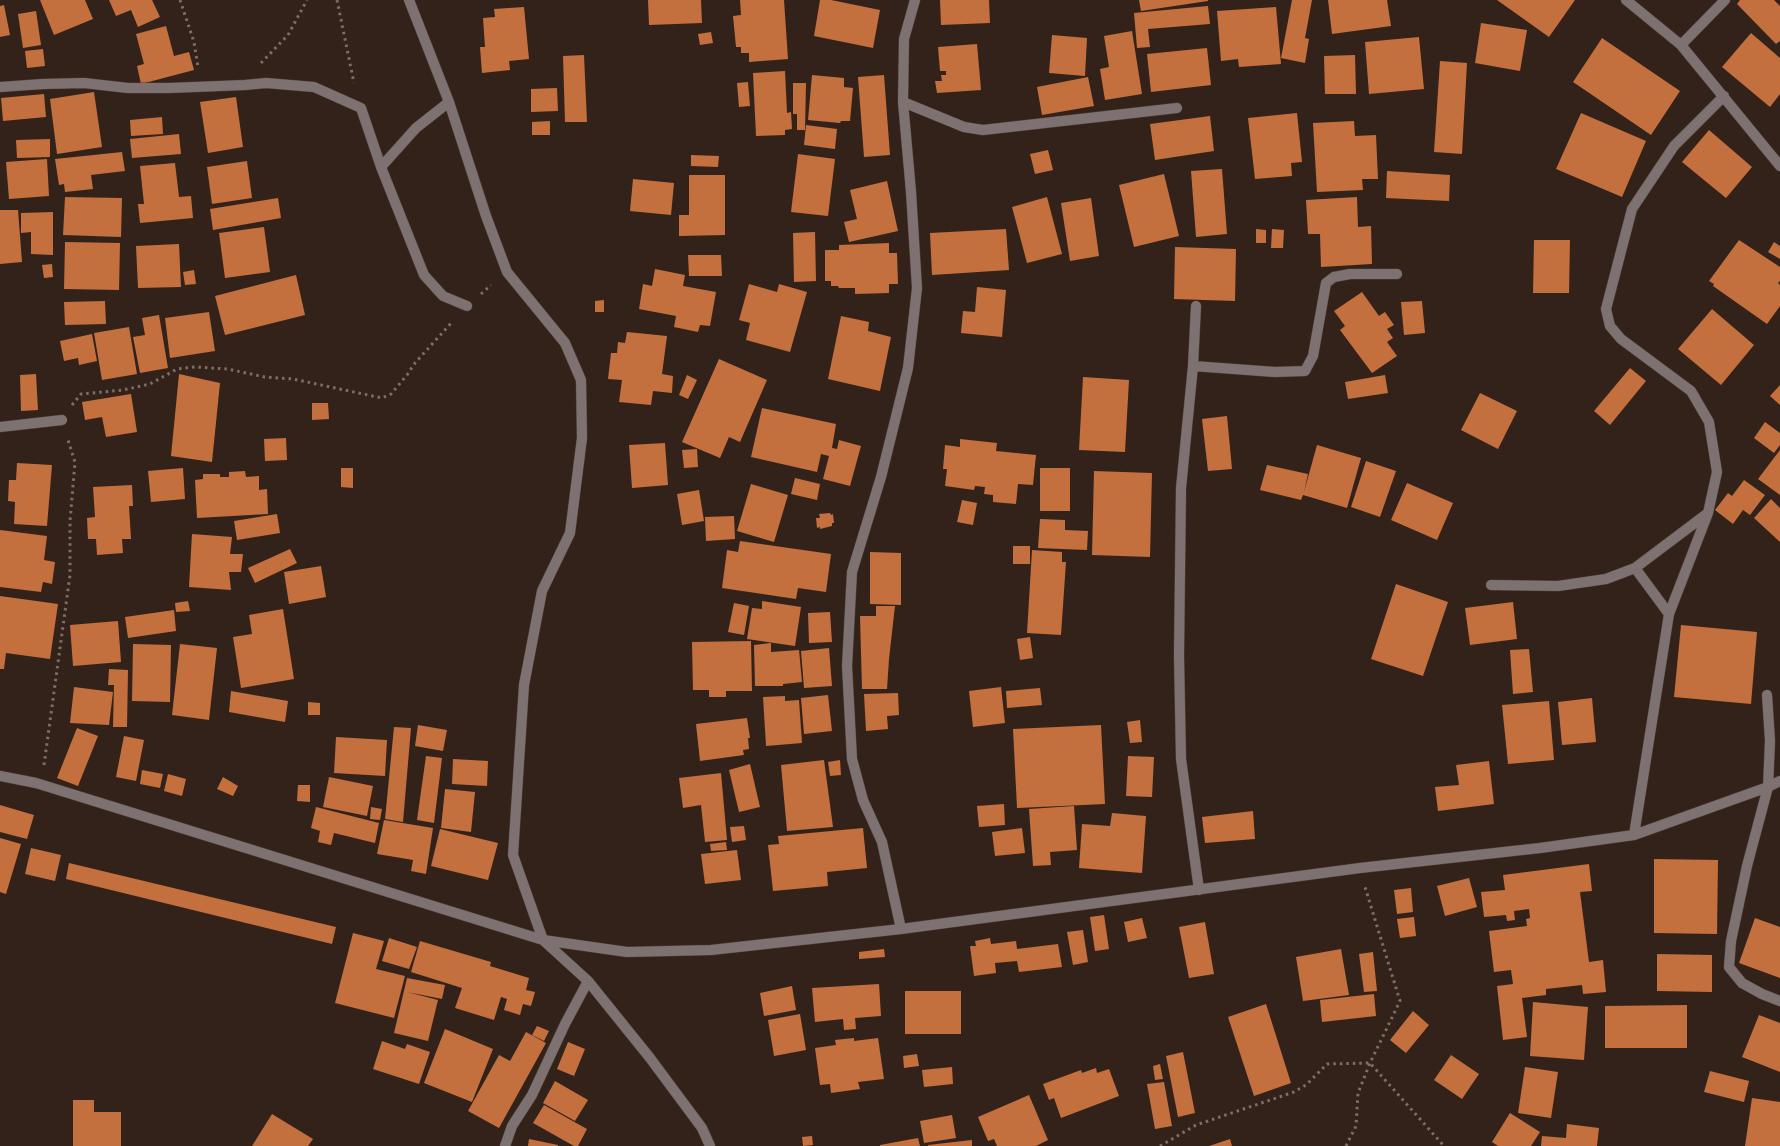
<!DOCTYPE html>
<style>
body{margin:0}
canvas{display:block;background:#332219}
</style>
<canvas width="1780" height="1146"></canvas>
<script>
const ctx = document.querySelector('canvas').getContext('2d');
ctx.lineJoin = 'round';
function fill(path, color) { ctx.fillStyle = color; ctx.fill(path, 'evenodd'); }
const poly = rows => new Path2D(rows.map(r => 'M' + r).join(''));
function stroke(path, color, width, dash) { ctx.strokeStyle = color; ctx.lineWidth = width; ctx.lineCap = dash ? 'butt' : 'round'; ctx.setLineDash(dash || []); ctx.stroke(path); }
fill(poly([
 [40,0,85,0,93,19,54,35],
 [109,0,152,0,160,17,138,27,131,10,116,16],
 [648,0,701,0,702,23,649,25],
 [740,0,784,0,788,59,749,62,749,53,741,53,741,47,736,47,733,16,741,15],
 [820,0,831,0,880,10,873,48,814,36],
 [940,0,989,0,990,23,941,25],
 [1139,0,1208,0,1208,1,1141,11],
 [1292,0,1312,0,1305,38,1309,39,1305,63,1281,58],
 [1328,0,1387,0,1391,26,1332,34],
 [1497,0,1575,0,1549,37],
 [1740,0,1774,0,1780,6,1780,41,1776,44,1737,4],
 [4,5,10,35,0,37,0,6],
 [1208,6,1210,24,1148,29,1150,47,1137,48,1134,13],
 [524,7,529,59,509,61,510,70,482,73,480,47,485,47,483,18,495,17,494,9],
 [1276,7,1281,64,1239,67,1238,59,1221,61,1217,11],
 [36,11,41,45,23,48,18,14],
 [1481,23,1527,30,1520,71,1475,63],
 [166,26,174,56,189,52,194,70,141,84,137,66,144,64,136,34],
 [1132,31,1142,94,1105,100,1100,69,1109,67,1104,36],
 [711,32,713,43,700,45,698,34],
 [1751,33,1780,58,1780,94,1770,107,1722,67],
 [1052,35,1087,38,1085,76,1049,73],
 [1419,37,1424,89,1369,94,1365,42],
 [1602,38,1680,91,1651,135,1573,82],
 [977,44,981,90,937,93,935,81,942,81,941,75,946,75,946,71,940,71,938,47],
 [1207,48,1211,85,1151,92,1147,54],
 [43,49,45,66,27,68,25,51],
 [584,55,587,122,565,122,563,56],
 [1355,55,1356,94,1325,94,1324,56],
 [1440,61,1467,63,1462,154,1434,152],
 [785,71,787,113,791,112,792,129,785,130,785,135,756,136,753,73],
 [812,75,844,78,844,87,853,88,850,121,841,121,840,123,808,120],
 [884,75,890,155,864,157,858,77],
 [1088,77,1094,106,1042,115,1037,87],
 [748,82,750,106,739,107,737,83],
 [793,83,806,83,805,130,797,130,797,114,793,114],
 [557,88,558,111,531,112,531,89],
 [94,92,102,147,57,154,50,99],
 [44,94,46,117,3,121,1,98],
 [236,97,243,147,208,153,200,102],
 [1297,113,1302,162,1291,163,1292,176,1255,179,1248,118],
 [1581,113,1646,141,1622,197,1556,169],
 [1210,116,1214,151,1155,160,1150,124],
 [162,117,163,134,131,136,130,120],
 [550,121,550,135,532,135,532,122],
 [1354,121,1355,136,1376,135,1378,179,1362,179,1363,190,1317,192,1313,123],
 [806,125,837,129,835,149,804,145],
 [1709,130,1752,167,1726,198,1682,162],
 [179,134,181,154,132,158,130,139],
 [50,139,50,157,17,158,16,140],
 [1048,150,1053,170,1035,174,1030,154],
 [122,152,125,171,91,175,93,189,65,192,64,184,59,185,55,159],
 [798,154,835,159,828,216,791,212],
 [691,155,719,156,718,167,691,166],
 [47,159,49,196,9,199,6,162],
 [247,161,252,198,212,204,207,167],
 [175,163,179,197,191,196,193,218,140,223,138,204,144,204,140,166],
 [1222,169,1227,234,1196,237,1191,171],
 [1387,171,1450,175,1449,201,1386,198],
 [1164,174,1179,236,1134,247,1119,185],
 [689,175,725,175,725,235,679,236,679,215,689,215],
 [633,179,674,183,671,215,630,211],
 [887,181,898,231,849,242,844,222,857,219,850,190],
 [65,197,122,198,121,237,63,235],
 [1047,197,1062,254,1027,263,1012,207],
 [1357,197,1358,227,1371,226,1372,264,1321,267,1320,234,1308,234,1306,200],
 [278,198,281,218,213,230,210,209],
 [1091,198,1099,256,1070,261,1061,203],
 [0,210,18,210,22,262,0,264],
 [53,212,53,255,31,254,31,232,21,233,21,213],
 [264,227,270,272,225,278,219,233],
 [1006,229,1009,270,932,275,930,233],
 [1256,229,1266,230,1266,243,1256,243],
 [1272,229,1284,230,1283,248,1271,248],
 [815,232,816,281,794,282,793,233],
 [1534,240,1570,240,1569,293,1533,293],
 [1739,240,1780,267,1780,281,1778,283,1780,285,1780,306,1767,324,1713,286,1714,284,1709,281],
 [65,242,120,243,119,290,64,289],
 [1774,242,1780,246,1780,259,1768,252],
 [889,243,889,253,897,253,898,284,889,284,889,293,855,294,855,288,839,288,838,286,831,286,831,281,825,281,825,250,839,250,839,245],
 [179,244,181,287,138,288,136,246],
 [1175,247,1236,249,1235,301,1174,299],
 [688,255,721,255,722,276,689,276],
 [52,264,53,277,44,278,42,265],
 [655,269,685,275,683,286,716,292,710,326,700,325,698,332,674,327,676,316,639,309,643,284,652,286],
 [194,270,196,284,185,285,183,272],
 [296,275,305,315,225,335,215,296],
 [749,284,777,292,779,284,807,292,790,352,746,340,750,323,739,320],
 [977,287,1006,290,1002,337,961,333,963,311,975,312],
 [1362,292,1379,316,1385,312,1394,325,1387,329,1393,338,1387,342,1397,356,1372,373,1340,330,1345,326,1334,311],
 [604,300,604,312,595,312,595,301],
 [105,301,106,324,65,325,64,302],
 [1422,301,1425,333,1404,335,1401,302],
 [1712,309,1754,345,1721,385,1678,349],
 [209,312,215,351,170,358,165,318],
 [159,315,168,368,140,373,133,337,145,335,142,318],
 [841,316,869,322,868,331,891,337,880,391,828,379],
 [129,327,137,374,102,380,94,333],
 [627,332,667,336,662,374,673,376,672,393,653,391,651,405,619,402,622,380,608,379,611,353,617,353,618,342,625,343],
 [92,334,97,361,79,365,78,358,64,361,60,341],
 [719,359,767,380,740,442,729,437,720,458,682,442],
 [1630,368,1646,381,1610,425,1594,411],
 [36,374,38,410,21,411,20,375],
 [179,374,220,383,212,462,171,456],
 [687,375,697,380,688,399,679,395],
 [1385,375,1388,393,1348,399,1345,382],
 [1083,377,1129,380,1125,452,1079,450],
 [1780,385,1780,405,1770,396],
 [1480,393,1517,411,1498,449,1461,430],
 [131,394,137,432,106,437,102,417,85,420,82,402],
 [312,403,328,403,329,419,312,420],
 [762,408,836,424,832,448,837,449,839,440,861,446,850,486,823,479,829,456,821,454,817,472,751,457],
 [1227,416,1232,469,1208,471,1202,419],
 [1765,422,1780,433,1780,445,1774,453,1754,438],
 [286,438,287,460,265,461,264,439],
 [960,439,997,443,996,451,1036,455,1033,485,1018,484,1016,504,993,502,993,495,984,494,985,487,975,486,974,490,945,486,947,469,943,469,945,445,960,447],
 [665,443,668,485,632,488,629,445],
 [1317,445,1361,458,1347,508,1303,495,1301,500,1260,490,1267,465,1308,474,1304,492],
 [697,449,698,467,684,468,682,450],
 [1780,450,1780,495,1758,479],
 [1366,461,1396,471,1380,517,1351,507],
 [17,463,52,465,47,526,14,524,15,502,8,501,9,480,16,480],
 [183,468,185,499,151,502,148,471],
 [341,468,353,468,353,488,341,487],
 [1040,468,1070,468,1070,511,1040,511],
 [245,471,246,477,259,476,259,490,267,489,268,514,197,518,195,480,203,479,203,474,220,474,220,477,229,477,229,472],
 [1094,471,1152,473,1150,557,1092,555],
 [795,478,820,484,817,500,791,494],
 [1744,480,1765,495,1750,515,1743,510,1733,524,1715,510,1728,493,1732,496],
 [1407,483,1453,503,1437,540,1391,520],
 [751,484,788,495,774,542,737,531],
 [132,485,133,506,129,506,131,539,122,539,123,553,97,555,96,539,88,539,87,518,95,517,93,487],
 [699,490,704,521,682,525,677,494],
 [1771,499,1780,508,1780,542,1754,518],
 [962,500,977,503,973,525,957,522],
 [830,513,831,515,833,514,834,523,832,523,832,526,820,529,820,527,817,528,816,518,820,518,819,514],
 [277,514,280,533,237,540,234,521],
 [734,516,735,539,706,541,705,517],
 [1040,519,1065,520,1065,530,1088,531,1087,550,1038,548],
 [0,530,47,536,44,560,55,562,52,584,43,582,41,592,0,587],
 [192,534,232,537,230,554,243,554,241,572,229,572,231,590,189,587],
 [740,541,831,554,826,592,798,588,796,599,722,588,727,550,738,552],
 [1013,546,1030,546,1030,564,1013,564],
 [290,549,297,563,255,583,248,568],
 [1032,550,1062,552,1062,562,1066,562,1061,635,1027,633],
 [870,552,901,553,901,605,870,604],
 [321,566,326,597,289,604,284,572],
 [1396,584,1448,602,1423,676,1371,659],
 [0,596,58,604,50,659,6,653,4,669,0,669],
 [188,601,190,611,176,612,175,603],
 [762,601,801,607,795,646,747,639,752,608,762,609],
 [1513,602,1517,639,1470,645,1465,608],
 [734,603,749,606,744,635,728,632],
 [876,606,895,606,889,659,887,689,862,689,860,616,876,616],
 [283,609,294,679,241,688,233,637,252,634,249,615],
 [174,610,176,631,128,638,125,617],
 [830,612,832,642,809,643,808,613],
 [118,621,121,662,73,666,70,625],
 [1681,625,1757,632,1751,704,1674,697],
 [1030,637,1033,658,1020,660,1017,639],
 [751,641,752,691,726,691,726,697,709,697,709,690,693,690,692,642],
 [771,643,771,652,799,650,802,682,783,684,783,686,755,686,754,645],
 [133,644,171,645,170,702,132,701],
 [180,644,217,648,209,720,172,715],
 [829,648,832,686,804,688,801,651],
 [1529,649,1533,692,1513,694,1510,650],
 [109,669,128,670,127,727,113,727,114,685,108,685],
 [74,687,113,692,109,725,70,723],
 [1001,687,1005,723,973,727,969,691],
 [1040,688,1042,705,1007,708,1006,691],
 [231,691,288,701,285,722,229,712],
 [898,693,899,715,887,716,888,729,866,731,864,694],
 [828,695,832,731,804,734,801,698],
 [785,696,785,701,799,700,802,743,766,746,763,697],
 [1592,698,1596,742,1562,745,1558,702],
 [1549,701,1554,760,1508,764,1502,705],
 [308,702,320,703,320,715,308,715],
 [747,718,750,738,748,738,749,749,743,750,744,755,700,761,696,724],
 [1140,720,1142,742,1130,743,1127,722],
 [418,725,447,730,443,751,415,746],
 [1101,725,1105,804,1017,808,1013,729],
 [394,727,411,728,403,822,385,819],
 [77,728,98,736,78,786,57,778],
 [124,736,144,740,136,781,116,777],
 [336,737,387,740,385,776,334,773],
 [426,756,442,758,434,823,417,820],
 [1128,756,1154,757,1152,797,1126,796],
 [453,759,488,761,487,786,452,784],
 [824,760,833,827,787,831,781,765],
 [840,760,841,775,830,776,828,762],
 [1489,761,1494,804,1438,811,1435,787,1459,785,1456,765],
 [750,764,760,807,739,812,729,770],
 [142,770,163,774,160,788,140,784],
 [721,773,727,840,705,842,701,805,683,808,679,778],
 [168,774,186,779,182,796,164,791],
 [223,777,238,786,233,796,217,789],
 [329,777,373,786,367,816,323,807],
 [298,785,310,785,310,802,297,801],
 [445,789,475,792,471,832,441,828],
 [1004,804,1005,825,979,827,977,806],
 [0,805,34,815,27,839,0,832],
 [1074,806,1077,850,1050,852,1051,865,1033,866,1029,809],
 [316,807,379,823,375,843,334,833,331,845,318,842,320,831,311,828],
 [371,807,382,809,380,820,370,819],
 [1253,811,1255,839,1205,843,1202,817],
 [1112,813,1146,816,1142,873,1079,868,1082,824,1110,826],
 [384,820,433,828,426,874,411,871,413,860,377,854],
 [744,826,746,840,732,842,730,827],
 [863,828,867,868,827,872,828,886,773,891,768,845,779,844,778,836],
 [1022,828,1025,853,995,856,992,832],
 [440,829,498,843,488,880,431,866],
 [0,838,21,844,6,894,0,892],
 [726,842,727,850,711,851,710,844],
 [31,848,61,855,55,881,25,874],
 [737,850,741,880,705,884,701,854],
 [1654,859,1718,860,1717,934,1654,933],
 [69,863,336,927,332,944,66,879],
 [1589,864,1592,891,1580,892,1589,962,1603,960,1606,992,1583,994,1582,985,1546,989,1546,995,1522,998,1527,1037,1503,1040,1497,986,1513,984,1511,970,1494,972,1489,931,1527,926,1526,919,1530,918,1529,909,1514,911,1515,920,1507,921,1506,915,1484,917,1481,892,1505,890,1503,875],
 [1469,878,1477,907,1445,916,1437,886],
 [1411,888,1413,912,1397,914,1394,890],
 [1104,915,1109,949,1095,951,1090,917],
 [1414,917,1416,936,1400,938,1397,919],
 [1142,918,1147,938,1128,942,1124,922],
 [1755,918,1780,927,1780,978,1739,963],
 [1205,922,1214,974,1189,978,1179,927],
 [1083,930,1088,962,1073,965,1067,932],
 [353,933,384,941,376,969,405,976,394,1018,335,1003],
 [389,938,417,947,409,969,382,961],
 [990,938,991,944,1016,941,1017,949,1058,944,1062,967,1019,972,1017,961,995,963,996,973,974,976,970,946,976,946,975,941],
 [420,941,491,962,490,966,529,978,526,990,535,992,531,1006,523,1004,520,1015,504,1010,507,999,501,997,494,1020,455,1008,462,988,411,972],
 [884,949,885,957,859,959,859,952],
 [1341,949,1349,995,1303,1001,1296,957],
 [1373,952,1377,991,1364,992,1359,954],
 [1657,954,1712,955,1712,992,1657,991],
 [407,978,445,985,442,999,407,992,438,1000,428,1041,394,1033],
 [879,984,881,1016,855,1018,856,1029,844,1030,843,1019,815,1022,812,988],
 [792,986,796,1010,764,1016,760,993],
 [905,991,961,991,961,1034,905,1034],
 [1374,994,1376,1016,1322,1022,1320,1000],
 [1533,1002,1588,1007,1584,1060,1530,1056],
 [1266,1004,1291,1083,1254,1096,1228,1017],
 [1687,1005,1687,1048,1605,1048,1605,1006],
 [1413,1011,1429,1025,1406,1053,1390,1040],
 [800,1014,806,1050,774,1056,768,1020],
 [1759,1015,1780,1023,1780,1072,1742,1057],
 [537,1026,549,1031,544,1041,532,1035],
 [445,1029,493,1049,472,1102,424,1083],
 [526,1032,546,1043,499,1128,468,1111,499,1055,510,1061],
 [854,1038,854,1041,878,1038,884,1079,858,1082,860,1089,831,1093,830,1084,820,1085,815,1048,836,1045,835,1040],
 [382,1041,405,1049,407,1044,430,1052,419,1084,373,1069],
 [568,1042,585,1049,574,1076,557,1069],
 [1183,1052,1195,1113,1178,1117,1166,1056],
 [917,1054,919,1066,904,1068,903,1056],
 [1451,1055,1479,1074,1462,1099,1434,1080],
 [1160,1064,1163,1079,1155,1080,1153,1066],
 [952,1067,953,1084,924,1087,922,1070],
 [1525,1067,1558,1072,1551,1118,1518,1113],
 [1096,1068,1097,1073,1109,1069,1119,1096,1061,1118,1054,1098,1049,1100,1043,1084,1081,1070,1082,1073],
 [1710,1071,1749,1081,1744,1102,1704,1092],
 [555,1081,588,1100,575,1121,543,1103],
 [1164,1082,1172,1126,1155,1129,1147,1084],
 [1029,1095,1048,1140,1036,1146,997,1146,994,1139,988,1141,978,1117],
 [1752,1098,1780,1102,1780,1146,1745,1146],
 [73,1100,94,1100,94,1112,121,1112,121,1146,73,1146],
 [544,1105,587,1129,578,1146,574,1146,533,1123],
 [1510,1113,1540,1132,1531,1146,1498,1146,1492,1142],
 [272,1114,313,1139,308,1146,252,1146],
 [952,1115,956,1138,924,1143,920,1121],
 [1567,1124,1599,1128,1597,1146,1541,1146,1542,1136,1566,1138],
 [812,1136,813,1145,803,1146,802,1137],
 [918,1138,920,1146,880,1146,880,1145],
 [529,1139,558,1145,558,1146,528,1146],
 [1230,1139,1232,1146,1209,1146],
 [972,1140,972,1146,928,1146,928,1145]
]), '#c46f3e');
const street = poly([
 [409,0,449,102,486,216,507,272,565,343,581,380,582,438,570,533,542,591,524,685,513,855,543,940,588,981,650,1058,702,1128,710,1146],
 [1626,0,1681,45,1780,166],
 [1681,45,1725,0],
 [0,87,43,84,84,83,128,88,169,88,245,85,266,83,314,87,361,108,381,167,424,275,443,296,467,306],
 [903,102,964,127,983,130,1177,108],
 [381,167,416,128,449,102],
 [1196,306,1193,366,1181,488,1179,656,1181,759,1199,890],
 [1193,366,1275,372,1305,371,1313,356,1326,283,1334,277,1350,274,1397,274],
 [0,427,62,420],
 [1635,568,1669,614],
 [1491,585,1558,586,1606,579,1635,568,1708,513],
 [1767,695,1770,741,1768,787,1747,866,1731,941,1729,967,1742,983,1762,994,1780,1001],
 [0,776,36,783,543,940,627,952,711,950,901,929,1360,868,1540,848,1634,835,1768,787,1780,781],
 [1634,835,1669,614,1708,513,1717,472,1709,422,1691,391,1621,339,1610,326,1606,309,1632,209,1674,146,1724,96],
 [901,929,882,842,863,800,852,759,847,666,852,572,881,477,908,368,917,288,911,192,903,102,904,39,915,0],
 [505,1146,512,1126,532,1095,565,1024,588,981]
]);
stroke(street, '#4f3f36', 11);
stroke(poly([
 [180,0,194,42,198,67],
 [337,0,354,83],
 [261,63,288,35,307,0],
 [481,294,491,285],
 [72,405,81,394,123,390,150,384,177,369,195,367,227,369,265,377,293,379,382,398,391,394,407,375,415,363,453,321],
 [44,765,70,575,70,521,75,462,68,440],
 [1160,1146,1196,1125,1294,1092,1306,1085,1327,1064,1370,1063,1444,1146],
 [1346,1146,1356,1126,1358,1093,1370,1063,1400,1001,1365,887]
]), '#7e6e66', 3, [2.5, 4]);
stroke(street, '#7d7271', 10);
</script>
